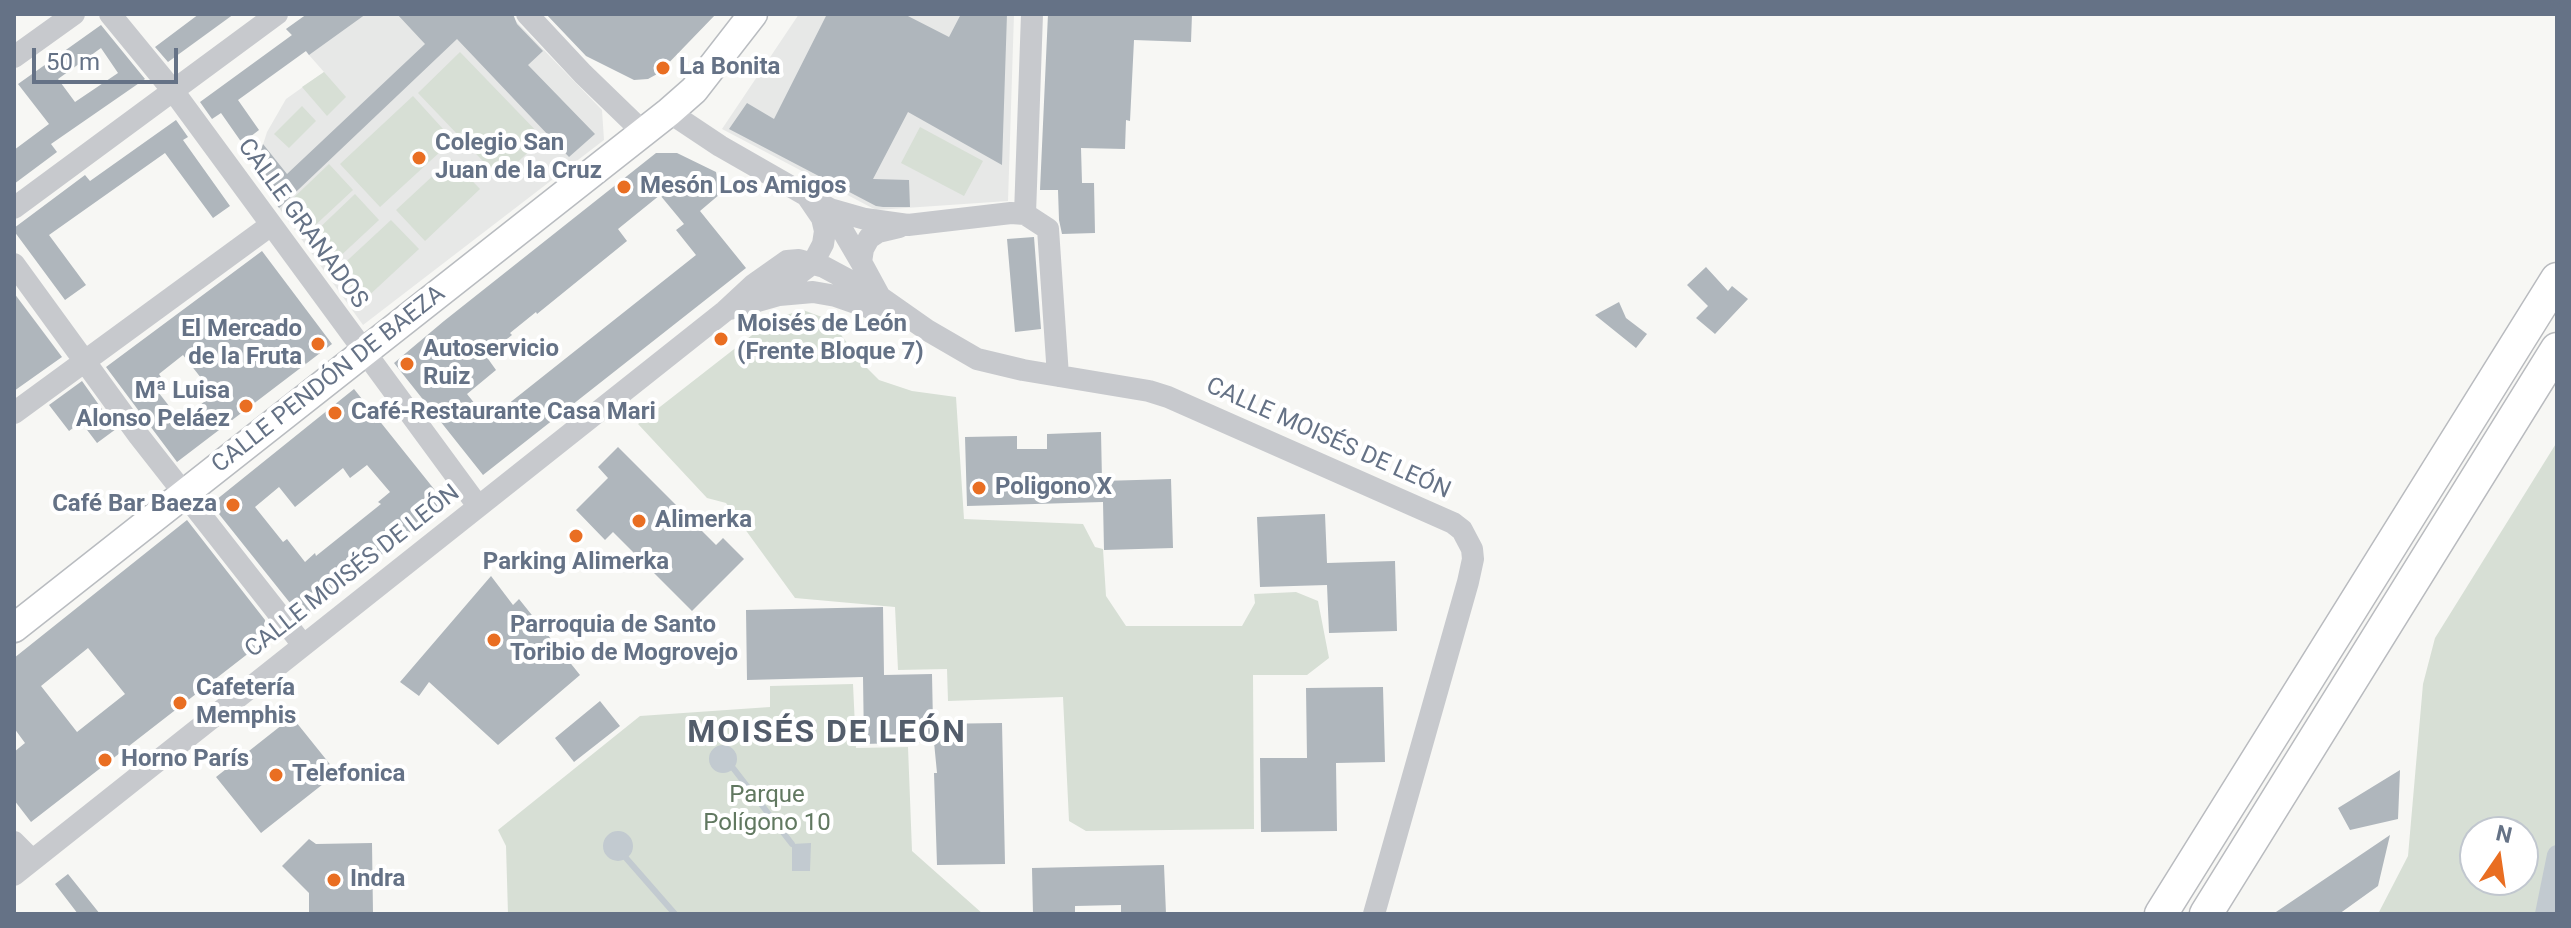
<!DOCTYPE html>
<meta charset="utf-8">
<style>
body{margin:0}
#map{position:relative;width:2571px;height:928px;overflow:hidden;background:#f7f7f4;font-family:Roboto,sans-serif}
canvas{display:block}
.frame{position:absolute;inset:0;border:16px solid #657286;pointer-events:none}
.north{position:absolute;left:2459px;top:816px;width:80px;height:80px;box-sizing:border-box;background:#fff;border:2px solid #c1c7cf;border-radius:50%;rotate:13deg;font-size:22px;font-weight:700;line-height:32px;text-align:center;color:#657286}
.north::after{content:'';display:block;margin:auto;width:28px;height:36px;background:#e96e22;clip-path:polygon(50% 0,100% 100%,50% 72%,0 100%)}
.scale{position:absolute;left:32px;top:48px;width:146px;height:36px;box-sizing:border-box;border:4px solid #657286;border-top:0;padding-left:10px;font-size:24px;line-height:28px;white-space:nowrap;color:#657286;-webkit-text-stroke:6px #fff;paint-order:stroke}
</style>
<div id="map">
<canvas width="2571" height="928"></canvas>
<div class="frame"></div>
<div class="north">N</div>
<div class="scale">50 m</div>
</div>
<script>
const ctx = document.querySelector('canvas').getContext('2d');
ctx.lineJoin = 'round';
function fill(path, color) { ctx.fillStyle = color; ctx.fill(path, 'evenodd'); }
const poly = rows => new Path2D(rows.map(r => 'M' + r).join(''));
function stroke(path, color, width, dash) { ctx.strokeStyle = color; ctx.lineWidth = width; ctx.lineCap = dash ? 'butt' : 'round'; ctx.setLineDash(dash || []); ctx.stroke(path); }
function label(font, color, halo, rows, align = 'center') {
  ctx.font = font + ' Roboto,sans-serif'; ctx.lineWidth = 8; ctx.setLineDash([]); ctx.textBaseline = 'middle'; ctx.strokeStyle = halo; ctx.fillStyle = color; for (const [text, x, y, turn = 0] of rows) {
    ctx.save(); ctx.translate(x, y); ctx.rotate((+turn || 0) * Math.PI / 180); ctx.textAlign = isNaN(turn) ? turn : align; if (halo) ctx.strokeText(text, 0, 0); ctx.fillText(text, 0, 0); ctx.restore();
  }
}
fill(poly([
 [307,14,509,14,602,110,604,140,363,325,254,173,267,132,286,99,324,72,286,29],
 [799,14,1014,14,1008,201,876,210,722,129]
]), '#e7e8e7');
fill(poly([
 [460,52,543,138,500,179,418,93],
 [324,72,346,97,327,116,302,87],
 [413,96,453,140,380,207,340,164],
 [302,106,316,121,289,148,274,134],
 [920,127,983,161,964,196,901,163],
 [451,159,480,189,425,241,396,210],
 [329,164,353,190,310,230,286,205],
 [355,194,379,220,336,260,312,235],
 [391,220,419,249,364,300,336,271],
 [803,310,830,320,862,363,879,380,912,391,956,397,964,519,1083,524,1095,547,1103,549,1106,596,1126,626,1242,626,1255,603,1254,594,1296,592,1318,601,1329,658,1307,675,1253,675,1254,829,1086,831,1069,821,1063,697,948,701,947,669,898,670,895,607,795,598,726,503,707,498,638,424,756,332,779,317],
 [2557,442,2557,914,2378,914,2408,856,2423,684,2435,638],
 [2475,832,2523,832,2523,880,2475,880],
 [853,684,856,748,908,747,912,851,983,914,508,914,506,846,498,830,640,716,770,707,770,686]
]), '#d7dfd5');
fill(poly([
 '709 759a14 14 0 1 1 28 0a14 14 0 1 1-28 0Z',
 '603 846a15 15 0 1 1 30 0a15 15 0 1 1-30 0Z',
 [811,843,810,871,792,871,792,844]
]), '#c2cad0');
stroke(poly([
 [733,768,792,844],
 [626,858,675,914]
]), '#c2cad0', 6);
stroke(poly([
 [2545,914,2557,855]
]), '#c2cad0', 20);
fill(poly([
 [199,14,234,14,168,62,155,47],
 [307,14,366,14,309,55,306,51,238,100,259,130,242,143,221,113,212,119,200,102,292,35,286,29],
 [397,14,513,14,517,24,543,51,528,65,595,134,569,157,457,39,279,208,254,173,263,144,287,174,425,44],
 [546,14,716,14,659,73,648,79,634,80,586,56],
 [827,14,904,14,949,37,961,14,1007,14,1002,165,908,112,873,179,909,180,910,207,883,207,876,206,729,129,747,103,774,119],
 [1048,14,1192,14,1191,42,1134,40,1130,121,1126,120,1125,149,1081,148,1082,183,1094,183,1095,233,1062,234,1059,220,1058,190,1040,190],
 [101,25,145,79,51,144,57,152,14,184,14,150,49,124,18,84],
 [101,48,118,73,75,102,58,79],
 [176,120,188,137,183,140,230,206,213,218,165,153,49,235,86,285,65,300,14,231,14,228,85,175,90,181],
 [656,153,677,153,716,172,720,194,700,211,746,268,483,475,394,363,444,321],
 [660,195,684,224,676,230,696,255,488,420,467,394,496,370,486,356,512,335,510,333,536,312,537,314,627,241,618,229],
 [1034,237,1041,329,1015,332,1007,239],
 [262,251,332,344,177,462,106,367],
 [183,355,205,383,203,385,212,396,180,420,155,388,164,382,159,374],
 [1706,267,1728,291,1732,286,1748,299,1715,334,1696,318,1708,306,1687,285],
 [14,293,62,357,14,391],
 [1619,302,1626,318,1647,334,1636,348,1595,315],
 [82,381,116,429,97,443,81,422,69,431,49,405],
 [354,389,446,504,302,618,211,504],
 [367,465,390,492,378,502,381,504,316,556,315,553,305,562,287,539,283,542,255,507,279,487,295,507,343,468,350,478],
 [1101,432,1102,481,1171,479,1173,548,1104,550,1103,502,967,506,965,437,1017,436,1017,449,1047,449,1047,434],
 [618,447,716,545,723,538,744,559,692,611,613,532,605,540,576,510,608,478,598,467],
 [1325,514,1327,563,1395,561,1397,631,1329,633,1327,585,1260,587,1257,517],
 [187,520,265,620,263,642,31,822,14,800,14,752,25,743,14,728,14,658],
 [88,648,125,694,77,732,41,686],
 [491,576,513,605,519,599,580,675,498,745,429,682,419,696,400,682],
 [883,607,884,675,932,674,933,724,1002,723,1005,864,937,865,934,773,937,773,934,742,864,744,863,677,747,680,746,610],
 [1383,687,1385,762,1336,763,1337,831,1261,832,1260,758,1307,758,1306,688],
 [600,701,620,726,574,762,555,738],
 [292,717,337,773,261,833,216,777],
 [2400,770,2398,819,2350,830,2338,808],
 [2390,835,2378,886,2339,914,2273,914],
 [309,839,316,844,372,843,373,914,309,914,309,893,282,866],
 [1164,865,1166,914,1121,914,1121,905,1075,906,1075,914,1033,914,1032,868],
 [68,874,100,914,78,914,55,884]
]), '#afb6bc');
const major = poly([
 [14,628,669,112,694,90,753,14]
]);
const highway = poly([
 [2161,914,2557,279],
 [2206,914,2557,349]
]);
stroke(major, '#b9bcc0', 31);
stroke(highway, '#b9bbbf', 35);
stroke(poly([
 [110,14,174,92,478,506],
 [527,14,583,74,644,133],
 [14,57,74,14],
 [669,112,720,146,830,209,865,219,908,225,1011,213,1025,214,1048,229,1058,376],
 [14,208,277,14],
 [830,209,861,262],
 [1025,214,1032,14],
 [14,264,139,436,303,645],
 [772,294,813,263,823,244,825,231,822,218,807,196],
 [880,297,861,262,863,249,869,238,878,232,899,227],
 [730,309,779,295,813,292,836,296,882,312],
 [14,413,271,225],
 [14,842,32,860],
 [14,875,725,311,753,285,787,261,799,260,824,267,880,297,927,330,977,359,1023,370,1149,391,1168,397,1453,523,1462,530,1472,549,1473,559,1468,582,1374,914]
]), '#c7c9cd', 22);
stroke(major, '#fff', 28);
stroke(highway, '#fff', 32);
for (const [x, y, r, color] of [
 [663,68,8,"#e96e22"],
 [419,158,8,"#e96e22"],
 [624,187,8,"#e96e22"],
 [721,339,8,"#e96e22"],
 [318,344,8,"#e96e22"],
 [407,364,8,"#e96e22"],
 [246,406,8,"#e96e22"],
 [335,413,8,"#e96e22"],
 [979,488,8,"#e96e22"],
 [233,505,8,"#e96e22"],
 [639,521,8,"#e96e22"],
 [576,536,8,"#e96e22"],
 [494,640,8,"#e96e22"],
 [180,703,8,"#e96e22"],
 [105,760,8,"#e96e22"],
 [276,775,8,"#e96e22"],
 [334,880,8,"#e96e22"]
]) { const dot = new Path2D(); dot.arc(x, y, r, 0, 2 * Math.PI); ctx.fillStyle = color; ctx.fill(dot); stroke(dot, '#fff', 3); }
label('bold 24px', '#657286', '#fff', [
 ["La Bonita",679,68],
 ["Colegio San",435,144],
 ["Juan de la Cruz",435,172],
 ["Mesón Los Amigos",640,187],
 ["Moisés de León",737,325],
 ["(Frente Bloque 7)",737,353],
 ["El Mercado",302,330,"right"],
 ["de la Fruta",302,358,"right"],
 ["Autoservicio",423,350],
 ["Ruiz",423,378],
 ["Mª Luisa",230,392,"right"],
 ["Alonso Peláez",230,420,"right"],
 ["Café-Restaurante Casa Mari",351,413],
 ["Poligono X",995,488],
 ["Café Bar Baeza",217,505,"right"],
 ["Alimerka",655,521],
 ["Parking Alimerka",576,563,"center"],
 ["Parroquia de Santo",510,626],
 ["Toribio de Mogrovejo",510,654],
 ["Cafetería",196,689],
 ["Memphis",196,717],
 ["Horno París",121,760],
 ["Telefonica",292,775],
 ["Indra",350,880]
], 'left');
label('24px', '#657286', '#fff', [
 ["CALLE GRANADOS",302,224,54],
 ["CALLE PENDÓN DE BAEZA",329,380,-38],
 ["CALLE MOISÉS DE LEÓN",1328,439,24],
 ["CALLE MOISÉS DE LEÓN",353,572,-38]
]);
label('24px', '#617860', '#fff', [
 ["Parque",767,796],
 ["Polígono 10",767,824]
]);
ctx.letterSpacing = '2px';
label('bold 32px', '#535d6b', '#fff', [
 ["MOISÉS DE LEÓN",827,734]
]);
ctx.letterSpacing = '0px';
</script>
